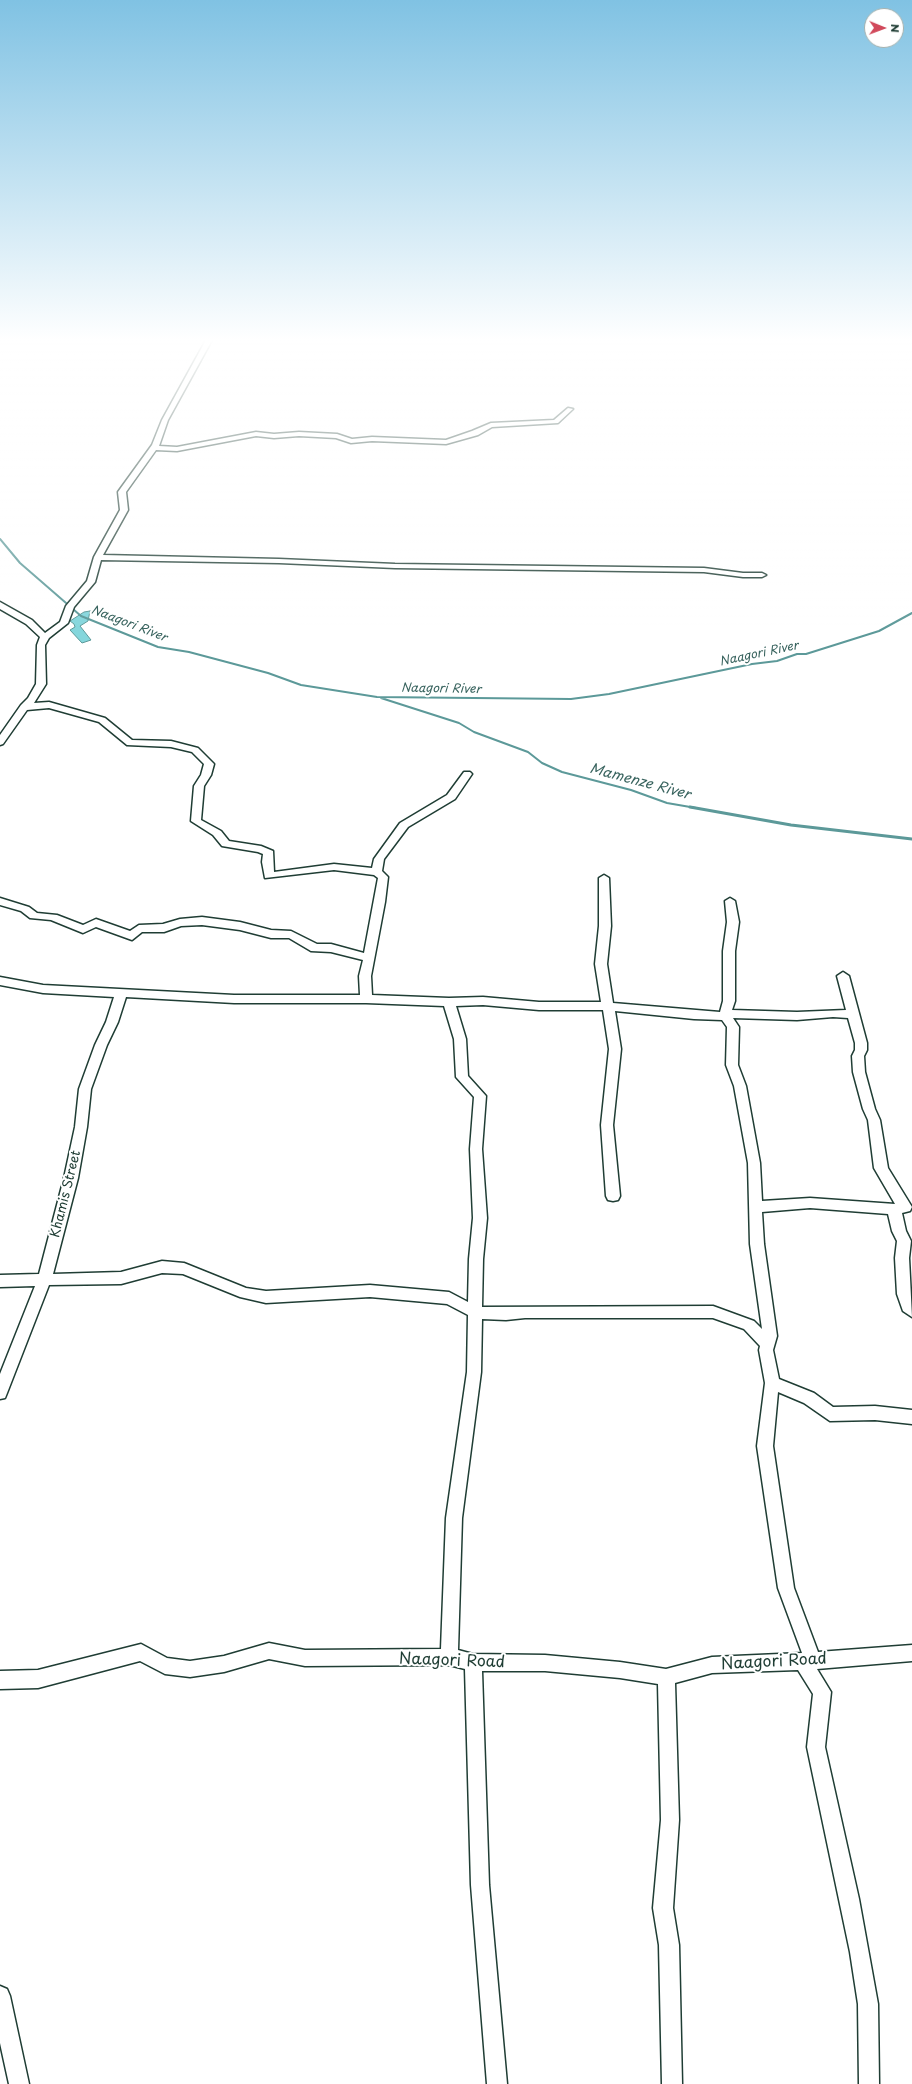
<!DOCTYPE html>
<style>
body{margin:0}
#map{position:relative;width:912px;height:2084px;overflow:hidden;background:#fff;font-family:"Playpen Sans",sans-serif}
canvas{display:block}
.north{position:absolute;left:864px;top:8px;width:40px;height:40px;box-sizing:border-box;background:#fff;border:1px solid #a5b1ae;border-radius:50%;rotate:91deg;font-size:11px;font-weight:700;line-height:16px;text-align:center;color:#1f3d34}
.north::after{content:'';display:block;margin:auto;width:14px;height:18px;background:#d1495b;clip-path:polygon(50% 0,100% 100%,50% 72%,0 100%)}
</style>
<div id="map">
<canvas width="912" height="2084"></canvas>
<div class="north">N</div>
</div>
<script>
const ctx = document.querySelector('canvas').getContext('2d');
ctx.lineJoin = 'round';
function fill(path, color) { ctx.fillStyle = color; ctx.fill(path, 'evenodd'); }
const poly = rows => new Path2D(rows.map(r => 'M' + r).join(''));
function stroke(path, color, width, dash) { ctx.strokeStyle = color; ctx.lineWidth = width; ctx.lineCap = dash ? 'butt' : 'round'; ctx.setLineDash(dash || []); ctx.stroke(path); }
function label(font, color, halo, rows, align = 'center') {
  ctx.font = font + ' "Playpen Sans",sans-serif'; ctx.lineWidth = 4; ctx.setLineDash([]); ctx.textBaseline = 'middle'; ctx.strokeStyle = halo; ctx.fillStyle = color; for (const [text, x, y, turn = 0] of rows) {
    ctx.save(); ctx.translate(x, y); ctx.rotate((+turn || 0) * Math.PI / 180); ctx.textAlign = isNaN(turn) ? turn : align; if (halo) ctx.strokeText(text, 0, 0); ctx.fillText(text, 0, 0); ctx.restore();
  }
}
const water = poly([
 [90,611,88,621,80,626,91,640,82,643,70,630,75,627,74,624,70,621,84,612,90,611]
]);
fill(water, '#84d6dc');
stroke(water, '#5c9999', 1);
stroke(poly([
 [0,539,20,563,81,616,158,647,189,652,268,673,301,685,377,697,571,699,609,694,752,664,777,661,797,654,806,654,879,631,912,613],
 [381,698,459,723,474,732,528,752,542,763,562,772,631,790,667,803,696,808]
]), '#5c9999', 2);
stroke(poly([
 [690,807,791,825,912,839]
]), '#5c9999', 3);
const minor = poly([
 [206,340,212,340,168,420,159,446,177,447,256,432,274,434,299,432,337,434,352,439,372,437,446,440,472,431,491,423,554,420,568,408,573,409,558,423,492,427,478,435,446,444,372,441,351,443,336,438,299,436,274,438,256,436,177,451,156,450,126,492,128,510,103,555,279,559,395,564,704,568,743,573,762,573,766,575,762,577,743,577,704,572,395,568,279,563,101,560,95,582,74,607,68,623,49,638,45,645,46,684,34,703,49,702,105,718,132,740,171,741,198,748,214,764,211,775,204,786,201,820,221,831,229,841,261,846,273,851,274,872,334,864,372,868,374,859,400,823,447,795,464,772,470,772,472,774,455,799,408,827,384,859,382,871,388,877,385,902,371,976,372,995,449,998,483,997,539,1002,601,1002,595,964,599,926,599,878,604,875,609,878,611,926,607,964,613,1003,720,1012,723,1001,723,951,727,922,725,901,730,898,735,901,739,922,735,951,735,1001,732,1010,797,1012,846,1010,837,976,843,972,849,976,867,1043,867,1050,864,1056,865,1072,875,1109,880,1120,888,1168,912,1207,910,1211,902,1213,906,1231,911,1241,909,1258,912,1317,903,1311,897,1294,895,1258,897,1241,892,1231,888,1214,810,1208,762,1212,764,1244,777,1336,773,1350,779,1379,814,1393,833,1407,875,1406,912,1410,912,1424,875,1420,830,1421,804,1403,778,1392,773,1446,794,1588,818,1652,912,1645,912,1661,817,1669,831,1692,825,1747,859,1899,878,2004,879,2084,859,2084,858,2004,850,1952,807,1747,813,1694,798,1670,712,1673,675,1683,679,1820,673,1908,679,1945,682,2084,662,2084,659,1945,653,1908,661,1820,658,1684,620,1678,545,1671,482,1671,489,1885,507,2084,487,2084,471,1885,465,1669,449,1665,305,1666,269,1659,224,1672,190,1677,165,1674,140,1661,38,1688,0,1689,0,1671,38,1670,141,1644,167,1658,190,1661,224,1656,269,1643,305,1650,441,1649,446,1518,467,1372,468,1315,447,1304,370,1297,266,1303,240,1297,183,1274,162,1273,121,1284,49,1285,7,1393,5,1398,0,1399,0,1374,35,1286,0,1287,0,1275,39,1274,64,1178,75,1127,79,1089,95,1045,106,1022,114,997,43,993,0,985,0,977,43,985,234,995,360,995,359,976,363,960,331,952,311,951,289,938,271,938,240,930,202,925,181,926,164,932,142,932,132,940,96,927,83,933,51,920,30,918,21,911,0,905,0,898,29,907,37,913,57,915,83,925,96,919,130,931,139,925,163,924,180,919,202,917,240,922,271,930,291,931,317,944,331,944,364,953,378,878,374,875,334,870,265,878,262,862,263,854,258,852,222,846,213,835,191,821,194,786,201,775,204,764,192,752,171,747,127,745,99,722,49,708,27,710,3,744,0,745,0,735,21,705,28,698,36,684,37,645,40,637,26,624,0,609,0,602,32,620,45,633,60,622,66,606,87,581,94,557,120,510,118,492,152,445,162,420,206,340],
 [126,997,234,1003,366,1003,444,1006,454,1039,456,1077,474,1097,470,1149,473,1218,469,1259,468,1302,449,1292,370,1285,266,1291,246,1288,184,1263,162,1261,121,1272,53,1274,78,1178,87,1127,91,1089,107,1045,118,1022,126,997],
 [483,1005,539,1010,603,1010,609,1049,601,1125,606,1196,608,1200,613,1201,618,1200,620,1196,613,1125,621,1049,615,1011,694,1019,722,1020,727,1027,726,1065,734,1086,748,1163,750,1244,762,1329,754,1321,713,1306,482,1307,483,1259,487,1218,482,1149,486,1096,468,1076,466,1039,456,1006,483,1005],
 [833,1017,848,1018,855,1043,855,1050,852,1056,853,1072,863,1109,868,1120,874,1168,895,1204,810,1198,762,1201,760,1163,746,1086,738,1065,739,1027,733,1018,797,1020,833,1017],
 [525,1318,713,1318,744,1329,760,1346,759,1350,765,1383,757,1446,778,1588,802,1653,712,1657,666,1669,620,1662,545,1655,473,1654,458,1650,462,1518,481,1372,482,1319,506,1320,525,1318],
 [0,1986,7,1989,10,1996,29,2084,9,2084,0,2043,0,1986]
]);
stroke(minor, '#1f3d34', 3);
fill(minor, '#fff');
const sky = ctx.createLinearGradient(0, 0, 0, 631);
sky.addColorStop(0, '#80c2e3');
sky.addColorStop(0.54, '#fff');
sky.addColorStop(1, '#ffffff00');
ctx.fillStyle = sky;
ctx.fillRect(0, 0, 912, 631);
label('italic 12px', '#38635e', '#fff', [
 ["Naagori River",129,624,21],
 ["Naagori River",759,654,-12],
 ["Naagori River",441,689,1]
]);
label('13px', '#1f3d34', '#fff', [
 ["Khamis Street",66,1194,-76]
]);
label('italic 14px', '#38635e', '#fff', [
 ["Mamenze River",640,782,15]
]);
label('16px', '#1f3d34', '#fff', [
 ["Naagori Road",452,1661,2],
 ["Naagori Road",774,1662,-3]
]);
</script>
